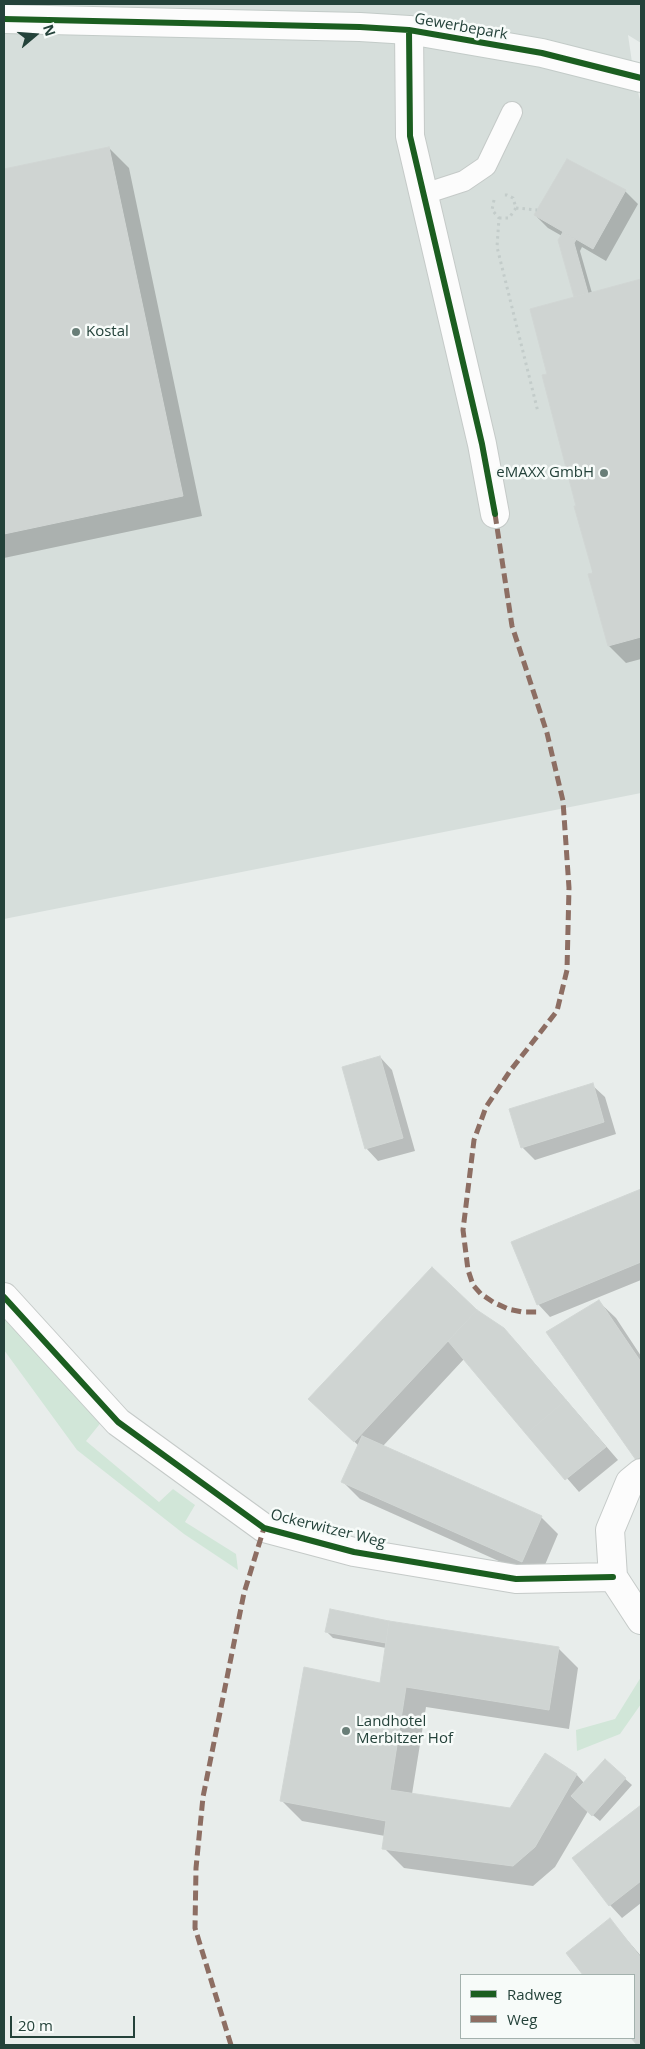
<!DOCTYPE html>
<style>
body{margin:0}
#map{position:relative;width:645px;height:2049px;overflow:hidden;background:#e8edeb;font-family:"Open Sans",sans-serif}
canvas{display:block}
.frame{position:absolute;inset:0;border:5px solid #24423a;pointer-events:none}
.legend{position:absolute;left:460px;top:1974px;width:175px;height:65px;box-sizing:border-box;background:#f7fbf9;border:1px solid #a3b1ad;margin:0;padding:6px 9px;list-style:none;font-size:15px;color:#24423a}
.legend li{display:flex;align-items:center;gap:10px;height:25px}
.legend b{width:25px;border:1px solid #a3b1ad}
.north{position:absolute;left:10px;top:10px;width:50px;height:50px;-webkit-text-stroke:4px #f7fbf9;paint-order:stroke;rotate:72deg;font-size:14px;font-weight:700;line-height:20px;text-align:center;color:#24423a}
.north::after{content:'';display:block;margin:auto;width:18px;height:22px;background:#24423a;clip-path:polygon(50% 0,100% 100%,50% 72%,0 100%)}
.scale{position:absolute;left:10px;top:2016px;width:125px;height:22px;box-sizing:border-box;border:2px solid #24423a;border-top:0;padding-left:6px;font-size:15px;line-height:18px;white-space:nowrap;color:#24423a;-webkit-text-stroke:4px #f7fbf9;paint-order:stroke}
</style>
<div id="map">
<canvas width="645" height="2049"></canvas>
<div class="frame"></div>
<ul class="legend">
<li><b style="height:6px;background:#1b5e20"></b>Radweg</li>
<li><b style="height:6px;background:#8d6e63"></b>Weg</li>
</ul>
<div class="north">N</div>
<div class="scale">20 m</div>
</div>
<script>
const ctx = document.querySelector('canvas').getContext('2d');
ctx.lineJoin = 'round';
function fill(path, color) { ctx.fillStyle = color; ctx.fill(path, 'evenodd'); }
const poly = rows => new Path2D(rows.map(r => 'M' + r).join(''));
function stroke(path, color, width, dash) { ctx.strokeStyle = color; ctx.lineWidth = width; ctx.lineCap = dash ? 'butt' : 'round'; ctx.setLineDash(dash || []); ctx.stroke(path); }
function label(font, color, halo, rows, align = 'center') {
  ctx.font = font + ' "Open Sans",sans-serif'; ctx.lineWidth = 5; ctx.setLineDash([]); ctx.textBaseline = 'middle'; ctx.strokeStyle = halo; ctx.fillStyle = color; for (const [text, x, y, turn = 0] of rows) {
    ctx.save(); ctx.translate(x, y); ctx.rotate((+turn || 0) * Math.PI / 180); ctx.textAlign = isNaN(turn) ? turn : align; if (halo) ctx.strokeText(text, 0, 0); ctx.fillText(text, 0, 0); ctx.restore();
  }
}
fill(poly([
 [4,4,641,4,641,43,628,35,634,76,641,104,641,793,4,919]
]), '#d6dedb');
fill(poly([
 [4,1315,103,1420,86,1441,159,1502,173,1489,195,1505,185,1522,236,1554,238,1570,184,1534,77,1450,4,1350],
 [641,1677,641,1704,620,1734,577,1751,576,1730,615,1719]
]), '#d1e6d8');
fill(poly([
 [109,148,129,168,202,516,4,558,4,170],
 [625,191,638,204,606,261,582,247,580,251,592,293,641,280,641,659,626,663,609,646,549,375,576,298,559,241,562,236,548,228,535,215],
 [380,1057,392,1070,415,1151,378,1161,366,1148],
 [592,1085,605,1097,616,1134,535,1160,522,1147],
 [641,1191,641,1280,550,1317,538,1304,513,1243],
 [598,1301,616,1318,641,1356,641,1463,637,1459],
 [476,1311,503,1329,517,1343,618,1460,579,1492,464,1359,383,1446,541,1517,558,1534,539,1579,360,1499,343,1482,359,1446,327,1416],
 [389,1622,558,1648,578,1668,569,1729,426,1707,412,1794,511,1810,545,1755,577,1775,584,1783,605,1761,632,1785,600,1821,588,1811,555,1867,533,1886,404,1868,384,1848,385,1836,302,1821,282,1801,381,1685,386,1648,333,1638,326,1631],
 [641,1806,641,1903,622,1918,610,1905,574,1859],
 [610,1920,641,1956,641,2045,638,2045,633,2038,634,1975,585,1975,568,1953]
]), '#0003');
const building = poly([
 [109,147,183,496,4,534,4,169,109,147],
 [567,159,626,190,593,249,534,215,567,159],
 [563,232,576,240,574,243,588,293,574,297,558,240,563,232],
 [641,279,641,637,608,646,588,574,593,573,574,506,576,506,542,375,547,374,530,309,641,279],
 [380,1056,403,1138,365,1149,342,1067,380,1056],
 [593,1083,604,1122,521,1148,509,1109,593,1083],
 [641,1189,641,1262,537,1305,511,1242,641,1189],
 [432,1267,477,1310,354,1442,308,1399,432,1267],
 [599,1300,641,1362,641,1456,636,1460,546,1332,599,1300],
 [477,1310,504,1328,566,1400,526,1434,448,1341,477,1310],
 [566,1400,606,1447,565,1480,526,1434,566,1400],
 [362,1436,542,1516,522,1562,341,1482,362,1436],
 [330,1609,389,1621,386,1643,325,1632,330,1609],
 [389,1621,559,1647,549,1710,406,1687,390,1790,510,1808,545,1753,577,1774,535,1847,513,1866,382,1849,386,1821,280,1801,304,1667,380,1683,389,1621],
 [605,1759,626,1778,592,1816,571,1796,605,1759],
 [641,1805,641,1881,609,1906,572,1858,641,1805],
 [610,1918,641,1958,641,2045,637,2045,631,2038,634,2038,634,1975,583,1975,566,1953,610,1918]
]);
fill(building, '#cfd4d2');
stroke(building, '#d1d6d4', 1);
const lane = poly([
 [424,194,464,181,486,166,512,112]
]);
const street = poly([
 [409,30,410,136,482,444,495,514],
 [4,1297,118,1422,264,1528,354,1552,516,1579,613,1577],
 [641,1473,630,1482,610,1530,613,1577,641,1620]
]);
const secondary = poly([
 [4,19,360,27,409,30,542,53,641,78]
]);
stroke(lane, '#c5cac8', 22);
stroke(street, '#c5cac8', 30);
stroke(secondary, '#c3cbc8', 30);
stroke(poly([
 [494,200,492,210,499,218,497,247,538,412],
 [516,208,537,210],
 [499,218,509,218,516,208,513,198,507,195,502,195]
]), '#c3ccca', 3, [2.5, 4]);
stroke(lane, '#fcfcfc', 20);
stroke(street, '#fcfcfc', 28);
stroke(secondary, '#fcfcfc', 28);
stroke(poly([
 [495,514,512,626,547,733,563,801,569,888,567,970,557,1011,510,1071,486,1107,474,1140,463,1230,468,1270,473,1285,481,1294,493,1302,508,1309,522,1312,539,1312],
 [231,2045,195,1928,196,1868,203,1797,244,1593,264,1528]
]), '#8d6e63', 5, [10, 5]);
stroke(poly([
 [4,19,360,27,409,30,542,53,641,78],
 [409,30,410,136,482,444,495,514],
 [4,1297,118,1422,264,1528,354,1552,516,1579,613,1577]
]), '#1b5e20', 6);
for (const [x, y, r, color] of [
 [76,332,5,"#697e78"],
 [604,473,5,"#697e78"],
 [346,1731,5,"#697e78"]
]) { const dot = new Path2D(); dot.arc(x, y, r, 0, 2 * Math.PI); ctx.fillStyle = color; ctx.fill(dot); stroke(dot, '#f7fbf9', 2); }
label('15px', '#24423a', '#f7fbf9', [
 ["Gewerbepark",461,27,10],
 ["Ockerwitzer Weg",328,1529,14]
]);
label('15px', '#24423a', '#f7fbf9', [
 ["Kostal",86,332],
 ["eMAXX GmbH",594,473,"right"],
 ["Landhotel",356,1722],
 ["Merbitzer Hof",356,1739]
], 'left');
</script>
